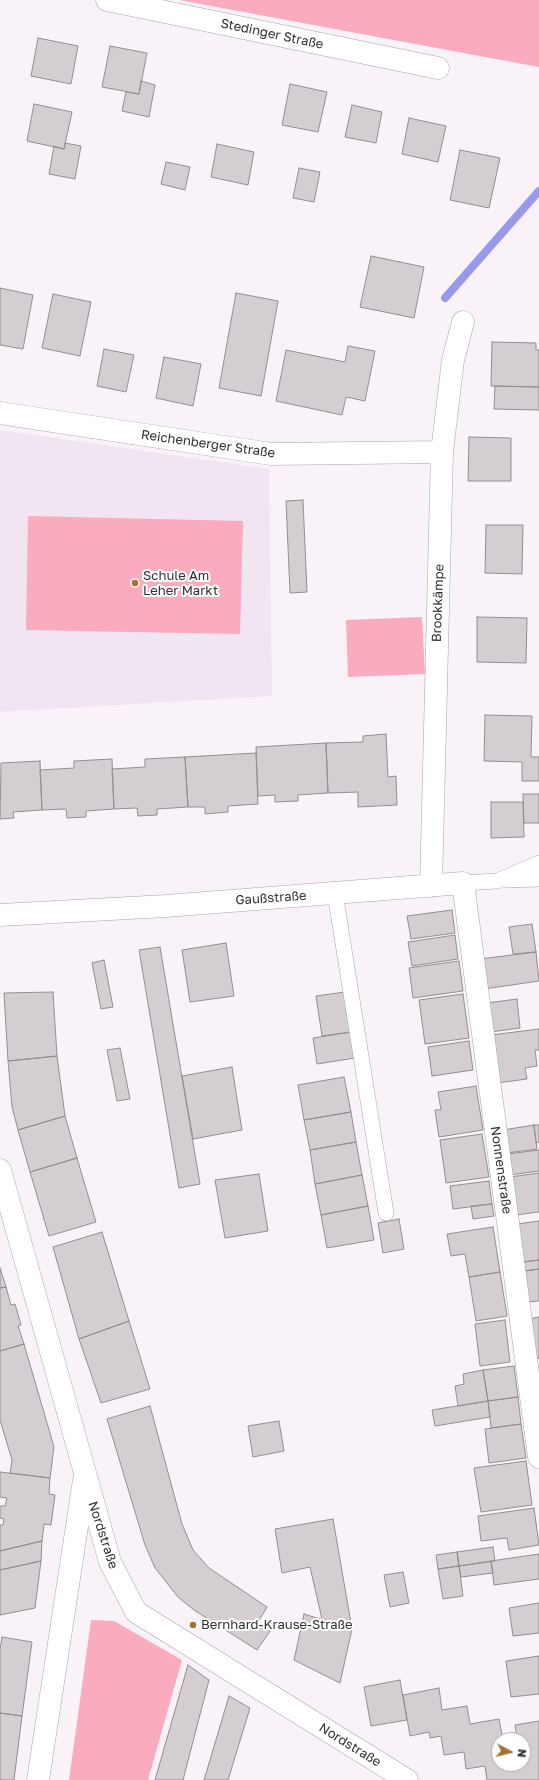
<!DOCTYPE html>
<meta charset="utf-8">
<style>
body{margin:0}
#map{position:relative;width:539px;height:1780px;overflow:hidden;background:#f9f3f9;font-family:"Golos Text",sans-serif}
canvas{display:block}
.north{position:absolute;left:491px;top:1732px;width:40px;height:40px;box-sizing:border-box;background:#fff;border:1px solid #adacad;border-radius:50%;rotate:97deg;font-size:11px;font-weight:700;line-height:16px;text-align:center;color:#312f31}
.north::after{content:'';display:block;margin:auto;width:14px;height:18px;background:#a96f2f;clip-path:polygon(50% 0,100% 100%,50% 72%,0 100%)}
</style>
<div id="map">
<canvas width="539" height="1780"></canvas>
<div class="north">N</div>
</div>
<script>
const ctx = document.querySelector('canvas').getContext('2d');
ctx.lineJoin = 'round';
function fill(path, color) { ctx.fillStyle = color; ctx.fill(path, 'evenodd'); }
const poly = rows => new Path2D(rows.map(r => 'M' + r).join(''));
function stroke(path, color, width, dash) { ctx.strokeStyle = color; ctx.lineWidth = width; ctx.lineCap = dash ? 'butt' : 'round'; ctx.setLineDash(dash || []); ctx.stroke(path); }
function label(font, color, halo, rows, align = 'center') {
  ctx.font = font + ' "Golos Text",sans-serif'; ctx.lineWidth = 4; ctx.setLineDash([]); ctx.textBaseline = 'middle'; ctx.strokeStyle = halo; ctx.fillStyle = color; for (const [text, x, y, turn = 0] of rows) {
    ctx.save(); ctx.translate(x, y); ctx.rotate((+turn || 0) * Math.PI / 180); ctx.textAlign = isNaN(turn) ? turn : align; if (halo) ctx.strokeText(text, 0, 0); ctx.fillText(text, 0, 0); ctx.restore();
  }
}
fill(poly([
 [0,430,269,469,272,696,0,712]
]), '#f0e5f1');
fill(poly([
 [179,0,539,0,539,67],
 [28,516,243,521,240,634,26,630],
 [422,617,425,674,348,677,346,620],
 [91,1620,114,1621,182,1660,148,1780,69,1780]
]), '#faabbd');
stroke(poly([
 [445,298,539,191]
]), '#9999ec', 8);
const building = poly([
 [38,38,78,46,71,84,31,76,38,38],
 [110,46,147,53,139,94,102,87,110,46],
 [141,81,155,85,149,117,122,111,126,92,139,94,141,81],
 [290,84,327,92,318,132,282,125,290,84],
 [34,104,72,112,64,149,27,141,34,104],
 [352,105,382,112,376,143,345,137,352,105],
 [409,118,446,126,438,162,402,154,409,118],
 [65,143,81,146,75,179,49,174,54,146,64,149,65,143],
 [217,144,254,152,248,185,211,177,217,144],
 [460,150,500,158,489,208,450,200,460,150],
 [166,162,190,167,185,190,161,184,166,162],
 [299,168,320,172,314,202,293,198,299,168],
 [371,256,424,267,414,318,360,307,371,256],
 [0,288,33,295,23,349,0,345,0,288],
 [236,293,278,301,261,396,219,388,236,293],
 [53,294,91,302,80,356,42,348,53,294],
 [492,342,536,343,536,350,539,350,539,387,491,386,492,342],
 [348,346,375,351,365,401,346,397,342,415,276,401,286,350,345,362,348,346],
 [104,349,134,355,126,392,97,386,104,349],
 [164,357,201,364,193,406,156,398,164,357],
 [495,386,539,387,539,410,494,409,495,386],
 [469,437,511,438,511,481,468,481,469,437],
 [303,500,307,592,290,593,286,501,303,500],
 [486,525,523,525,522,574,485,573,486,525],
 [477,617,527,618,526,663,477,662,477,617],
 [485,715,532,716,531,757,539,757,539,781,522,781,522,762,484,761,485,715],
 [386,734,388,777,396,776,397,805,358,807,358,792,328,793,326,743,363,742,363,736,386,734],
 [326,743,328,793,298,795,298,801,275,802,275,795,258,796,256,747,326,743],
 [256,753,258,804,228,806,228,812,205,814,205,807,188,807,185,757,256,753],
 [185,757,188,807,157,809,157,815,138,816,137,808,114,809,112,769,145,767,145,759,185,757],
 [112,759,114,809,86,811,86,817,67,818,66,809,42,810,40,770,74,768,74,761,112,759],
 [40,761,42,810,13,812,14,818,0,819,1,763,40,761],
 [523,794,539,794,539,823,524,823,523,794],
 [491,802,523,802,524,837,491,838,491,802],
 [452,910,455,933,411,939,407,916,452,910],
 [532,924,536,952,513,954,509,927,532,924],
 [455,935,458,959,412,966,408,942,455,935],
 [226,943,234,996,190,1002,182,950,226,943],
 [160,947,200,1184,179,1188,139,950,160,947],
 [536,952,539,981,484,989,480,959,536,952],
 [104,960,113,1007,101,1009,92,963,104,960],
 [459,961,463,991,413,998,409,968,459,961],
 [53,992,57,1056,8,1061,4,993,53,992],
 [345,992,351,1032,322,1036,316,996,345,992],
 [463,994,469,1038,425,1044,419,1000,463,994],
 [517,999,520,1028,491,1032,487,1003,517,999],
 [539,1029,539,1050,535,1050,537,1066,525,1068,527,1079,497,1083,491,1035,539,1029],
 [351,1032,355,1058,317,1064,313,1038,351,1032],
 [469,1041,473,1070,432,1076,428,1047,469,1041],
 [120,1048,130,1099,117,1101,107,1050,120,1048],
 [57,1056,65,1116,18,1130,12,1107,8,1061,57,1056],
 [232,1067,242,1130,193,1139,182,1076,232,1067],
 [344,1077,351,1112,304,1120,298,1085,344,1077],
 [476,1086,483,1130,439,1137,435,1110,441,1110,438,1092,476,1086],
 [351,1112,356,1142,310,1150,304,1120,351,1112],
 [65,1116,77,1158,30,1172,18,1130,65,1116],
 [534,1125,537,1149,507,1153,503,1130,534,1125],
 [534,1125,539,1125,539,1142,536,1143,534,1125],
 [482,1134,489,1177,446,1183,440,1140,482,1134],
 [356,1142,362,1175,315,1184,310,1150,356,1142],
 [539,1150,539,1171,510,1175,508,1154,539,1150],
 [77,1158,96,1222,49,1236,30,1172,77,1158],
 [539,1173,539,1212,515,1215,510,1177,539,1173],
 [259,1174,268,1231,225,1238,215,1180,259,1174],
 [362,1175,368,1206,321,1215,315,1184,362,1175],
 [489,1181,492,1204,453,1209,450,1186,489,1181],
 [492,1204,494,1216,473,1219,471,1206,492,1204],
 [368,1206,374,1240,327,1248,321,1215,368,1206],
 [399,1219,404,1249,383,1253,378,1223,399,1219],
 [539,1221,539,1260,523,1262,517,1224,539,1221],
 [493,1227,500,1272,469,1277,465,1254,451,1256,447,1234,493,1227],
 [102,1232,129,1321,79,1339,53,1247,102,1232],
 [539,1260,539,1269,524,1271,523,1262,539,1260],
 [0,1268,6,1287,0,1288,0,1268],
 [539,1269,539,1301,528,1302,524,1271,539,1269],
 [500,1272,507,1316,476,1321,469,1277,500,1272],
 [6,1287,11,1305,15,1304,21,1325,18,1326,24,1344,0,1351,0,1288,6,1287],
 [539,1317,539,1358,535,1358,529,1319,539,1317],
 [505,1320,510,1362,480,1366,475,1324,505,1320],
 [129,1321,150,1389,101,1403,79,1339,129,1321],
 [24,1344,54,1447,50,1478,10,1473,12,1460,0,1420,0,1351,24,1344],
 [514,1366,518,1397,488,1401,483,1370,514,1366],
 [483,1370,488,1401,458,1406,455,1386,464,1384,463,1374,483,1370],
 [518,1397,521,1424,491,1428,488,1401,518,1397],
 [488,1401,490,1417,435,1426,432,1410,488,1401],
 [150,1406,182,1524,193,1550,209,1568,267,1607,258,1622,270,1631,257,1650,194,1610,178,1597,155,1568,145,1545,107,1419,150,1406],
 [279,1421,284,1451,253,1457,248,1426,279,1421],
 [521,1424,526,1458,489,1463,485,1429,521,1424],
 [526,1461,532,1505,481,1512,474,1468,526,1461],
 [0,1472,50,1478,49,1494,55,1495,51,1525,44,1524,42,1541,0,1551,0,1525,3,1525,4,1519,0,1518,0,1506,5,1506,7,1498,0,1497,0,1472],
 [534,1508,539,1545,509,1550,507,1538,481,1541,478,1516,534,1508],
 [333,1519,352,1629,322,1619,310,1567,282,1573,275,1529,333,1519],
 [42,1541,41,1561,0,1570,0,1551,42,1541],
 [493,1547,495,1561,459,1566,457,1552,493,1547],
 [457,1552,459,1566,438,1569,436,1555,457,1552],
 [539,1554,539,1579,494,1585,491,1561,539,1554],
 [41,1561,35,1608,0,1615,0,1570,41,1561],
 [491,1561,493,1573,461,1577,459,1566,491,1561],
 [459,1566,463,1596,443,1599,438,1569,459,1566],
 [403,1572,409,1603,390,1607,384,1575,403,1572],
 [539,1603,539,1633,513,1636,509,1608,539,1603],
 [304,1614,352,1629,340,1683,294,1660,304,1614],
 [2,1637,32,1642,22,1716,0,1713,0,1649,2,1637],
 [539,1656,539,1694,511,1697,506,1661,539,1656],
 [188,1665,209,1680,183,1780,155,1780,188,1665],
 [400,1680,407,1720,371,1726,364,1687,400,1680],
 [439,1688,442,1710,467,1706,470,1724,499,1719,503,1740,499,1740,499,1764,523,1764,523,1740,517,1740,515,1725,539,1721,539,1780,487,1780,485,1766,466,1769,464,1752,444,1755,441,1736,430,1738,429,1732,410,1736,403,1695,439,1688],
 [229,1696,250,1708,228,1780,204,1780,229,1696],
 [0,1713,22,1716,14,1780,0,1780,0,1713]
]);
fill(building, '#d4cdd1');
stroke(building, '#948d91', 1);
const lane = poly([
 [508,880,539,879],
 [463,883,497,881,539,863],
 [335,893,386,1213]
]);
const street = poly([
 [107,0,438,68],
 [0,413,271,454,442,452],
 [431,886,442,452,453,360,463,322],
 [0,915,166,906,463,883,539,1457],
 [38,1780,85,1474]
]);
const secondary = poly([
 [0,1170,110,1562,136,1612,407,1780]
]);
stroke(lane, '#a8a3a9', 16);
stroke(street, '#a8a3a9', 23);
stroke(secondary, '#a8a3a9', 23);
stroke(lane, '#fff', 15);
stroke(street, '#fff', 22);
stroke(secondary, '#fff', 22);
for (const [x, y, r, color] of [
 [135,583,4,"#a96f2f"],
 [193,1625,4,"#a96f2f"]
]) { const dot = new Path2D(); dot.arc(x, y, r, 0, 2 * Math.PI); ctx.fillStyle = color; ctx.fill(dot); stroke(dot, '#fff', 1.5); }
label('13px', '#312f31', '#fff', [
 ["Stedinger Straße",272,34,12],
 ["Reichenberger Straße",208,444,8],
 ["Brookkämpe",438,603,-88],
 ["Gaußstraße",271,898,-4],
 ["Nonnenstraße",501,1170,82],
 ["Nordstraße",103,1535,72],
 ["Nordstraße",350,1745,32]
]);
label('13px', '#312f31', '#fff', [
 ["Schule Am",143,576],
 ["Leher Markt",143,591],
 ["Bernhard-Krause-Straße",201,1625]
], 'left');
</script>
